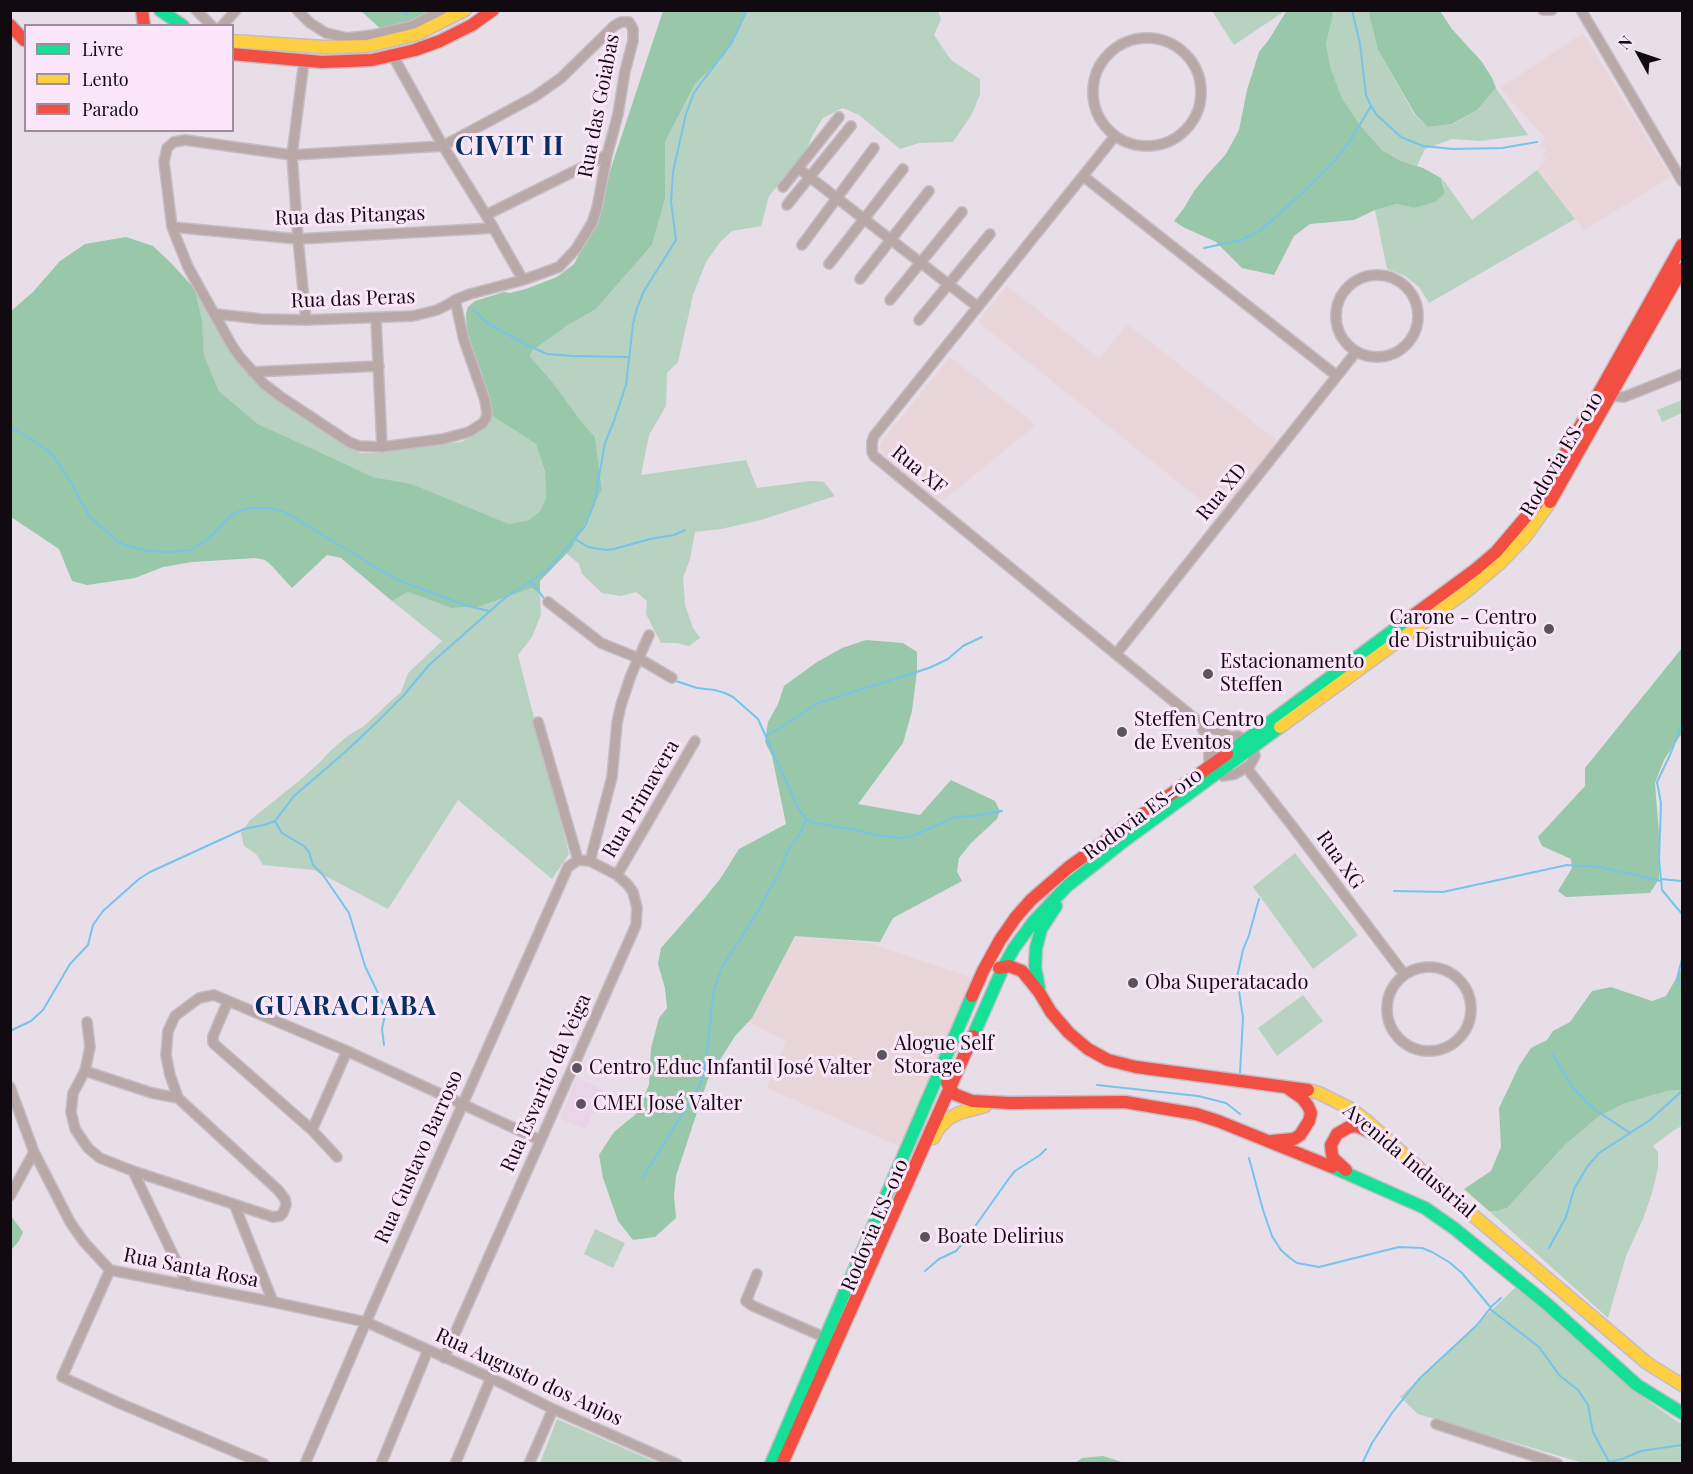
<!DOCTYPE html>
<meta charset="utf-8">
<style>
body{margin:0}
#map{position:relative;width:1693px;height:1474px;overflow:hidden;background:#e8dee8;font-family:"Playfair Display",serif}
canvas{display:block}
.frame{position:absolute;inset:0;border:12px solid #110a10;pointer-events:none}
.legend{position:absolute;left:24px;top:24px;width:210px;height:108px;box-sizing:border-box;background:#fbe6f9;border:2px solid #9d8e9c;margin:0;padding:8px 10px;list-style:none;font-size:18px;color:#110a10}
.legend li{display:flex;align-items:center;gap:12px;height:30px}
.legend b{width:30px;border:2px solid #9d8e9c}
.north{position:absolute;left:1609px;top:24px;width:60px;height:60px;-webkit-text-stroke:4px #fbe6f9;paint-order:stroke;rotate:310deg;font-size:16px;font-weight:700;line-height:24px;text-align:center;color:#110a10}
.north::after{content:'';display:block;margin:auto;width:21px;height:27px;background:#110a10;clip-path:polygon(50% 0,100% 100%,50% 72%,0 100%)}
</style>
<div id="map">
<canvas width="1693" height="1474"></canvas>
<div class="frame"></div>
<ul class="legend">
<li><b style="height:8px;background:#16e098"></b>Livre</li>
<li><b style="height:8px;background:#ffcf43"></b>Lento</li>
<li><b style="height:8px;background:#f24e42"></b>Parado</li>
</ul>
<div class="north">N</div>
</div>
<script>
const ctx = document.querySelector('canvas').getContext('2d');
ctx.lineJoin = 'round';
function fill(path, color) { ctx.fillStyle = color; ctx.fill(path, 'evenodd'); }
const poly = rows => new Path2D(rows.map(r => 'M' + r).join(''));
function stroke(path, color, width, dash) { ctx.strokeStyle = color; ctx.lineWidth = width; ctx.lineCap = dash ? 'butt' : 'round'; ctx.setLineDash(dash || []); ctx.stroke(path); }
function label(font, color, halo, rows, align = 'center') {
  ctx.font = font + ' "Playfair Display",serif'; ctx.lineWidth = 6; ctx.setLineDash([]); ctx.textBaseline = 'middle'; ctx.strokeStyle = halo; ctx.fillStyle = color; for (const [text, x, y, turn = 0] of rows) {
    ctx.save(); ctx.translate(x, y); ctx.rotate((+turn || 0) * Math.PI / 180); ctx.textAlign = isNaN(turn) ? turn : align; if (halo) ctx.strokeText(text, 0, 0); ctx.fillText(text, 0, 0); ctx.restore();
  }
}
fill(poly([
 [576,1078,603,1089,586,1129,560,1119]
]), '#e8d5e7');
fill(poly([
 [1583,33,1671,177,1584,230,1537,170,1546,159,1542,155,1546,150,1540,145,1545,138,1500,88],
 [1007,286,1100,359,1127,324,1279,442,1219,515,978,322],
 [950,357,1036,425,941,502,882,454,879,448,882,441],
 [794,933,872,944,972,978,901,1147,767,1088,786,1041,747,1021]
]), '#e9d6da');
fill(poly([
 [746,11,938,11,941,19,934,35,951,60,980,79,980,94,972,114,953,142,919,143,900,149,859,115,843,108,823,118,812,136,806,152,769,196,761,226,732,231,721,241,706,262,693,295,678,362,667,373,666,406,649,435,641,475,746,460,757,488,810,481,824,482,835,496,761,520,721,529,695,532,690,559,683,578,685,605,693,628,700,638,689,646,676,643,661,643,646,614,647,601,636,592,621,596,602,593,582,574,579,564,566,553,572,548,602,490,595,437,581,421,553,383,530,356,532,351,568,325,596,309,652,245,665,199,665,142,695,84,725,55],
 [1212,11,1285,11,1234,45],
 [1332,11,1368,11,1378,50,1414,114,1428,127,1453,124,1477,110,1496,88,1528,135,1480,141,1452,139,1425,149,1417,166,1401,161,1382,150,1360,125,1342,98,1331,69,1326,44,1333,15],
 [1537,170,1575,219,1429,303,1419,287,1405,276,1387,269,1375,210,1397,204,1415,208,1445,193,1442,178,1472,220],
 [195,289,245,369,295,413,334,436,360,453,385,453,410,446,461,442,481,431,491,415,536,444,545,473,546,498,540,511,529,520,509,524,412,484,373,477,353,469,258,424,219,391,204,355,202,320],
 [1682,400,1682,413,1662,422,1657,410],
 [532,588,540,594,541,615,532,637,518,655,569,854,552,879,458,800,388,909,314,870,263,865,256,854,244,846,241,833,250,820,299,781,320,762,331,750,349,735,364,726,393,699,401,692,408,673,442,641,392,601,408,592,451,608,478,607],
 [1295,853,1358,935,1313,969,1253,887],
 [1303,995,1323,1021,1277,1056,1258,1028],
 [1682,1090,1682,1126,1674,1130,1653,1146,1658,1152,1658,1168,1652,1193,1643,1219,1626,1256,1608,1318,1489,1211,1497,1211,1507,1208,1565,1145,1599,1116,1623,1104,1667,1091],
 [595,1229,625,1243,613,1268,584,1254],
 [1517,1286,1634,1391,1678,1422,1682,1424,1682,1463,1583,1463,1418,1414,1400,1397],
 [557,1419,658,1463,540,1463]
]), '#b7d2c0');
fill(poly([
 [1287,10,1332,11,1333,15,1326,44,1331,69,1342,98,1360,125,1382,150,1401,161,1423,168,1441,178,1445,193,1435,202,1414,208,1397,204,1375,210,1354,220,1310,224,1294,236,1274,275,1242,268,1216,242,1183,227,1174,221,1184,208,1194,191,1208,174,1226,154,1239,130,1247,90,1259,52,1268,41],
 [361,11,440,11,385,33],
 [663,11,746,11,725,55,695,84,665,142,665,199,652,245,596,309,568,325,532,351,530,356,553,383,581,421,595,437,602,490,572,548,540,581,540,594,532,588,478,607,451,608,408,592,392,601,341,558,327,555,292,588,271,565,265,560,256,558,192,562,163,567,135,578,87,585,72,581,59,549,11,517,10,312,33,292,60,261,85,244,126,237,153,246,170,262,195,289,202,320,204,355,219,391,258,424,373,477,412,484,509,524,529,520,540,511,546,498,545,472,536,444,491,415,467,335,466,313,468,307,475,301,504,292,510,293,526,289,557,277,574,264,594,225,612,165],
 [1368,11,1440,11,1452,29,1482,62,1492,78,1496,88,1477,110,1452,124,1428,127,1415,114,1378,50],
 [866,640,903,643,917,652,917,671,912,711,903,743,858,804,920,815,951,780,995,801,1000,811,997,819,971,843,959,858,957,872,962,881,893,918,880,942,795,936,752,1018,735,1036,708,1079,676,1176,674,1196,676,1218,655,1237,633,1240,618,1221,603,1178,599,1155,614,1132,636,1114,649,1085,651,1048,659,1018,667,1008,665,988,658,964,661,948,703,900,720,879,739,849,786,824,772,756,765,742,768,722,778,704,784,686,817,662,842,648],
 [1682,648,1682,733,1664,760,1655,783,1660,848,1659,879,1650,893,1566,897,1558,891,1572,868,1571,859,1542,846,1538,837,1585,786,1585,768],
 [1682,968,1682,1090,1667,1091,1623,1104,1599,1116,1565,1145,1507,1208,1497,1211,1489,1211,1464,1189,1491,1171,1501,1147,1499,1108,1519,1066,1531,1048,1547,1040,1553,1031,1570,1022,1592,991,1611,987,1652,1001,1666,996],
 [11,1216,23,1232,19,1241,11,1250],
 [1103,1456,1125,1463,1075,1463,1082,1458]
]), '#99c7aa');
stroke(poly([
 [399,10,408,15],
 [1352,10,1360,44,1366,95,1370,104,1376,114,1401,137,1423,146,1453,149,1502,148,1537,142],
 [1204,248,1242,240,1261,230,1300,195,1335,160,1350,141,1371,106],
 [473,309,487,323,525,344,547,354,573,356,628,357],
 [10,427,36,442,54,456,74,488,89,516,117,541,125,545,148,551,171,552,191,550,210,538,226,520,235,513,250,508,269,508,285,512,395,579,468,606,489,611],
 [575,539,588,547,606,550,614,549,650,539,674,535,685,530],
 [531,581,546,601],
 [673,680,697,688,715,690,725,693,733,697,758,719,798,808,806,819,811,822,855,830,880,836,902,838,915,835,955,817,975,816,1002,811],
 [1682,724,1670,755,1657,782,1661,803,1659,859,1662,890,1682,914],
 [766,736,782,727,818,703,929,668,948,659,963,646,982,637],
 [275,821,282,833,304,846,309,852,313,865,323,875,349,913,365,966,386,1010,382,1029,384,1045],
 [1661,879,1682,881],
 [1394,891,1443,892,1567,865,1600,867,1661,881],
 [1682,959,1677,979,1682,987],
 [10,1031,31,1021,43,1010,70,964,88,945,93,925,103,911,139,879,150,872,244,829,264,825,275,821,294,796,344,753,378,721,404,695,429,665,506,597,548,570,585,526,594,504,605,443,614,421,626,385,633,324,637,308,644,291,676,240,671,202,673,172,686,114,694,93,701,83,731,44,747,10],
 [1552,1054,1572,1086,1586,1102,1597,1111,1630,1133],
 [1240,1073,1243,1018,1237,977,1243,950,1249,935,1259,899],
 [1097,1085,1198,1096,1226,1103,1240,1114],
 [1249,1158,1263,1210,1272,1236,1281,1250,1290,1258,1297,1263,1319,1267,1399,1247,1422,1248,1432,1252,1449,1262,1462,1273,1491,1308],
 [642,1179,697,1091,701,1082,704,1074,714,990,722,967,757,913,782,867,788,850,800,834,806,819],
 [1549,1248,1566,1217,1574,1189,1587,1167,1599,1153,1650,1120,1682,1091],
 [925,1271,939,1259,956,1251,964,1242,1010,1177,1015,1171,1040,1155,1046,1149],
 [1490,1309,1539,1347,1560,1376,1578,1390,1588,1405,1593,1432,1609,1462,1622,1459,1641,1451,1682,1445],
 [1362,1464,1372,1443,1392,1413,1419,1379,1477,1325,1492,1306,1501,1298]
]), '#76c3eb', 2);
const street = poly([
 [196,10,212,26],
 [297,10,310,23,326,33,347,38,373,35,412,26,442,10],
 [1543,10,1552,10],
 [1581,10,1682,181],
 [222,26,236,10],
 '1093 92a54 54 0 1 1 108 0a54 54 0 1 1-108 0Z',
 [393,56,443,146,486,215,523,280],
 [304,61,292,155,298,239,306,320],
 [1115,136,874,436,872,442,872,452,874,456,1200,723,1231,737,1238,736,1246,740,1254,752,1255,756,1250,765,1235,774,1223,776,1218,773,1209,762,1209,754,1207,739,1200,723],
 [798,168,978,307],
 [1083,176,1337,376],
 [783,187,839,117],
 [787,205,851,126],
 [486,215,607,155],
 [172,227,298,239,494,228],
 [802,245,874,148],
 [829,264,903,169],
 '1336 316a41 41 0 1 1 82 0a41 41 0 1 1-82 0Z',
 [860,279,929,191],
 [890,300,962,212],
 [216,314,261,319,306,320,413,316,437,310,447,305,455,300,462,297,470,294,523,280,559,267,576,249,592,223,597,208,607,155,618,114,625,71,633,41,633,29,629,22,621,22,614,26,561,78,534,97,443,146,292,155,185,140,174,142,167,148,164,162,172,227,188,267,231,344,239,356,264,384,281,397,349,442,359,446,382,447,443,439,469,432,483,423,486,418,487,413,485,400,464,340,455,300],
 [376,319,382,447],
 [919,320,990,234],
 [252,372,379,366],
 [1610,396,1624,397,1682,374],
 [548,602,601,643,638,658,672,678],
 [1116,654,1356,352],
 [538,722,578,860],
 [1209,754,1231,737],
 [1246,767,1293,827,1404,974],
 [590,861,612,777,617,723,621,705,631,675,649,635],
 [617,875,695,741],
 '1387 1009a42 42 0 1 1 84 0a42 42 0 1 1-84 0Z',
 [228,1001,213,1036,213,1043,312,1130,337,1157],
 [87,1022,90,1047,85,1071,73,1093,71,1112,75,1129,88,1148,100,1158,133,1171,273,1217,280,1216,283,1213,286,1205,285,1199,278,1190,178,1098,170,1075,166,1055,168,1031,175,1016,199,998,214,995,347,1051,540,1140],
 [85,1071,152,1093,178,1098],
 [10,1087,34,1152,70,1222,84,1242,110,1270,273,1302,366,1322,491,1378,553,1409,677,1464],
 [312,1130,347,1051],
 [133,1171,188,1286],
 [10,1196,34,1152],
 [235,1206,273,1302],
 [110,1270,62,1377,119,1403,264,1464],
 [757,1274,746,1301,753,1306,826,1338],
 [1436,1424,1558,1464],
 [305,1464,366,1322,568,867,578,860,590,861,617,875,628,885,633,892,637,908,636,925,444,1358],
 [381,1464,428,1350],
 [455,1464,491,1378],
 [529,1464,553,1409]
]);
const fast = poly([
 [160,10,183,26],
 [1227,754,1415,614],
 [1039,988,1035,968,1036,948,1041,929,1056,906],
 [973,1036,1003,968,1014,948,1034,921,1067,886,1120,844,1280,727],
 [1332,1167,1425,1208,1455,1229,1547,1304,1637,1385,1682,1413],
 [771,1464,972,996]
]);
const slow = poly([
 [232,41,324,47,367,46,417,34,465,10],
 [1280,727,1468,590,1500,563,1525,537,1550,502],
 [1308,1090,1319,1093,1351,1109,1367,1121,1442,1189,1647,1363,1682,1385],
 [933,1138,938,1129,948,1119,959,1113,985,1106]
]);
const jam = poly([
 [142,10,144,26],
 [10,25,24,40],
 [232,54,322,62,372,60,415,50,440,41,472,25,493,10],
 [1550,502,1682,269],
 [1415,614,1476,569,1496,552,1536,505,1682,245],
 [999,968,1009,966,1022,971,1039,992,1051,1012,1069,1033,1088,1049,1108,1060,1136,1067,1308,1090],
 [972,996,983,971,1000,940,1016,917,1031,900,1069,867,1227,754],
 [947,1083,954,1094,972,1101,1010,1103,1125,1102,1196,1114,1218,1121,1332,1167],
 [1272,1141,1294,1139,1300,1135,1309,1121,1311,1113,1308,1106,1302,1098,1289,1089],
 [1346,1170,1334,1159,1332,1155,1331,1145,1337,1134,1349,1127,1356,1126,1375,1134],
 [782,1464,973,1036]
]);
stroke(street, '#c5bdc5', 12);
stroke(fast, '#c5bdc5', 15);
stroke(slow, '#c5bdc5', 15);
stroke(jam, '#c5bdc5', 15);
stroke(street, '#b8a8a7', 9);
stroke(fast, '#16e098', 12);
stroke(slow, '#ffcf43', 12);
stroke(jam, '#f24e42', 12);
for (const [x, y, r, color] of [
 [1549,629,6,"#5c545c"],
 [1208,674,6,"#5c545c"],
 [1122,732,6,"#5c545c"],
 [1133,983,6,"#5c545c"],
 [882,1055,6,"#5c545c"],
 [577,1068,6,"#5c545c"],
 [581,1104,6,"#5c545c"],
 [925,1237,6,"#5c545c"]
]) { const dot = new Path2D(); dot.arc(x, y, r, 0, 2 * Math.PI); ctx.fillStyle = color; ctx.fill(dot); stroke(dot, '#fbe6f9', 2); }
label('20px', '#110a10', '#fbe6f9', [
 ["Rua das Goiabas",599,106,-79],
 ["Rua das Pitangas",350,216,-2],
 ["Rua das Peras",353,299,-2],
 ["Rodovia ES-010",1562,454,-59],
 ["Rua XF",919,470,39],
 ["Rua XD",1222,492,-51],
 ["Rua Primavera",641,799,-60],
 ["Rodovia ES-010",1143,814,-36],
 ["Rua XG",1340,860,54],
 ["Rua Esvarito da Veiga",546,1083,-66],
 ["Rua Gustavo Barroso",419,1157,-66],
 ["Avenida Industrial",1409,1161,40],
 ["Rodovia ES-010",875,1225,-67],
 ["Rua Santa Rosa",191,1268,11],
 ["Rua Augusto dos Anjos",529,1377,25]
]);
label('20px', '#110a10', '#fbe6f9', [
 ["Carone - Centro",1537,618,"right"],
 ["de Distruibuição",1537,641,"right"],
 ["Estacionamento",1220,662],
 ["Steffen",1220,685],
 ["Steffen Centro",1134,720],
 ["de Eventos",1134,743],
 ["Oba Superatacado",1145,983],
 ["Alogue Self",894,1044],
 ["Storage",894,1067],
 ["Centro Educ Infantil José Valter",589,1068],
 ["CMEI José Valter",593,1104],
 ["Boate Delirius",937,1237]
], 'left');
ctx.letterSpacing = '1.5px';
label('bold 26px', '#063062', '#fbe6f9', [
 ["CIVIT II",510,147],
 ["GUARACIABA",346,1007]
]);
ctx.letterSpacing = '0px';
</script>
